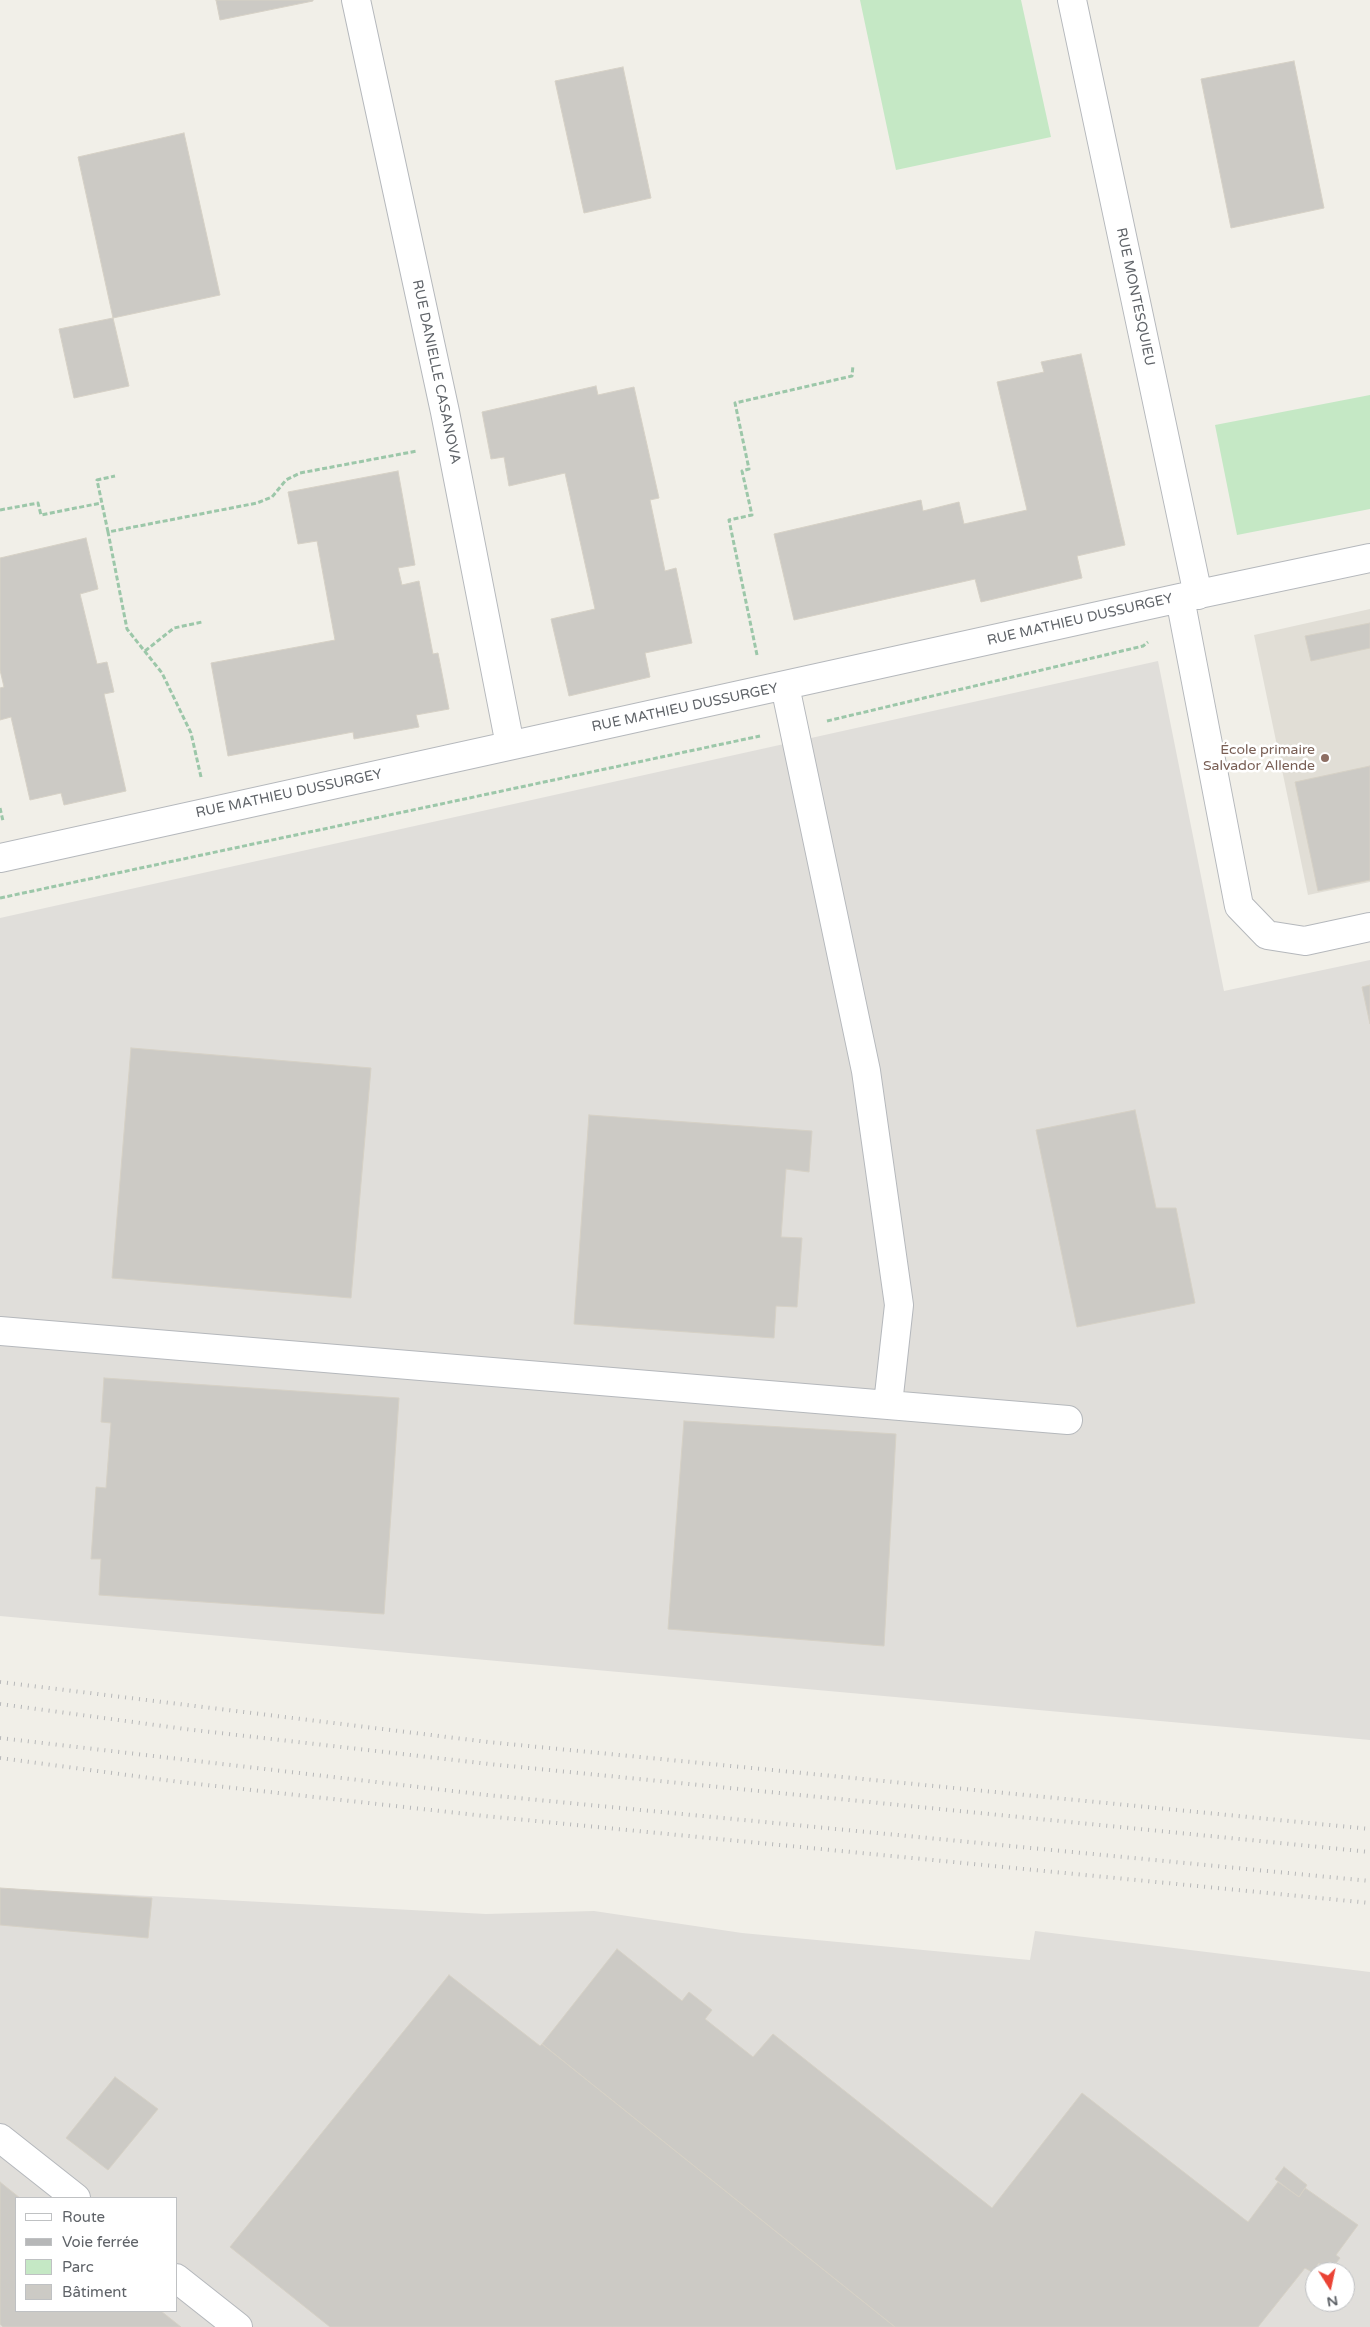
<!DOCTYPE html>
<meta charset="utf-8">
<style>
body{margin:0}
#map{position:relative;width:1370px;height:2327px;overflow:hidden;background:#f1efe8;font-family:"Varela Round",sans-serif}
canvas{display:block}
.legend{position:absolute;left:15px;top:2197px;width:162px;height:115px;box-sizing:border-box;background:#fff;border:1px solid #bfc1c3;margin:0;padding:6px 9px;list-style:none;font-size:15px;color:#5f6368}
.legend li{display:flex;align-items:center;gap:10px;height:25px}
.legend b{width:25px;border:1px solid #bfc1c3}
.north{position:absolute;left:1305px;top:2262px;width:50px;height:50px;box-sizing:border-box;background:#fff;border:1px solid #bfc1c3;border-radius:50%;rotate:170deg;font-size:14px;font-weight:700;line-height:20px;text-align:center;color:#5f6368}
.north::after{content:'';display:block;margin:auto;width:18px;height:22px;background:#ea4335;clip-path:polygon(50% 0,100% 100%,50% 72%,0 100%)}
</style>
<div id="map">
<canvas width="1370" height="2327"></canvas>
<ul class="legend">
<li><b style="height:6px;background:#fff"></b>Route</li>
<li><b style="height:6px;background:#b6b7b8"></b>Voie ferrée</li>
<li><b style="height:14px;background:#c5e8c5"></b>Parc</li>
<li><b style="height:14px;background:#cccac5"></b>Bâtiment</li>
</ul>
<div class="north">N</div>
</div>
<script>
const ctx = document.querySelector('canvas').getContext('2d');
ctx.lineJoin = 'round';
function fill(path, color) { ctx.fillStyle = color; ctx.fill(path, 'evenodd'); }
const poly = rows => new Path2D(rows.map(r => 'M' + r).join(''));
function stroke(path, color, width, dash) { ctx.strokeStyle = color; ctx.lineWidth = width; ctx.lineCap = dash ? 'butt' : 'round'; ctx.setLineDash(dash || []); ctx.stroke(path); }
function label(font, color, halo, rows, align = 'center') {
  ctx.font = font + ' "Varela Round",sans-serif'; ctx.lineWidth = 5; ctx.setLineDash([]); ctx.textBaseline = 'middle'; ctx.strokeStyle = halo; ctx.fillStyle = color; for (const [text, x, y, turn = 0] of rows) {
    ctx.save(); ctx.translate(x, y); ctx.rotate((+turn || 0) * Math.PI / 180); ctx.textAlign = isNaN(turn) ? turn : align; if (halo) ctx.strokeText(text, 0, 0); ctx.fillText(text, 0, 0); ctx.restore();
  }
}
fill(poly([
 [1158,661,1224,991,1370,960,1370,1740,0,1616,0,918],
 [0,1888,486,1914,594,1911,742,1933,1030,1960,1035,1931,1370,1972,1370,2327,0,2327],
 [16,2198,176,2198,176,2311,16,2311],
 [1315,2272,1345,2272,1345,2302,1315,2302]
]), '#e0deda');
fill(poly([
 [1370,609,1370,882,1308,895,1254,635]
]), '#e1ded6');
fill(poly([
 [860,0,1021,0,1051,137,896,170],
 [1370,395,1370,509,1237,535,1215,425]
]), '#c5e8c5');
const building = poly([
 [216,0,313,0,313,1,220,20,216,0],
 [1294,61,1324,208,1231,228,1201,79,1294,61],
 [623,67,651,198,584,213,555,81,623,67],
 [184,133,220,295,113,318,78,157,184,133],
 [113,318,129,386,74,398,59,329,113,318],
 [1081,354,1125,545,1077,556,1082,578,981,602,975,579,794,620,774,534,921,500,923,511,959,502,964,524,1027,510,997,382,1044,372,1041,362,1081,354],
 [596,386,598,395,634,387,659,498,650,500,665,571,676,568,692,643,645,653,650,677,569,696,551,619,595,609,565,473,509,486,504,457,491,459,482,412,596,386],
 [398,471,415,565,398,568,402,585,419,581,433,654,438,653,449,709,416,715,419,727,354,739,353,732,228,756,211,663,335,640,317,541,298,544,288,492,398,471],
 [86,538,98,589,80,594,97,664,107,662,114,692,104,694,126,791,64,805,61,793,30,800,11,717,0,720,0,688,4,687,0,670,0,558,86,538],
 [1370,623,1370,648,1311,661,1305,636,1370,623],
 [1370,766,1370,880,1318,891,1295,782,1370,766],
 [1370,985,1370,1024,1362,987,1370,985],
 [131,1048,371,1068,351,1298,112,1278,131,1048],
 [1135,1110,1156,1208,1176,1208,1195,1303,1077,1327,1036,1130,1135,1110],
 [589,1115,812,1131,809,1172,786,1169,781,1237,802,1238,797,1307,776,1306,774,1338,574,1324,589,1115],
 [104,1378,399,1398,384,1614,99,1595,101,1559,91,1559,96,1487,106,1488,111,1423,101,1422,104,1378],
 [684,1421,896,1434,884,1646,668,1629,684,1421],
 [0,1888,152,1898,148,1938,0,1925,0,1888],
 [617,1949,682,2001,689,1992,712,2010,705,2019,753,2057,773,2034,992,2208,1082,2093,1248,2222,1278,2182,1299,2197,1305,2188,1358,2225,1336,2255,1340,2258,1330,2271,1319,2263,1312,2272,1305,2268,1258,2327,895,2327,542,2044,617,1949],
 [449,1975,540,2046,542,2044,895,2327,330,2327,230,2247,449,1975],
 [115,2077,158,2109,108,2170,66,2138,115,2077],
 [1284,2167,1307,2185,1299,2197,1275,2179,1284,2167],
 [0,2182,20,2198,16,2198,16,2311,161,2311,181,2327,3,2327,0,2324,0,2182]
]);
fill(building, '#cccac5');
stroke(building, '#d6d1c6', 1);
const minor = poly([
 [356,0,445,412,510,745],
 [1072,0,1198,595],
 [1180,598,1239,906,1267,935,1305,941,1370,927],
 [785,686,866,1071,899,1305,888,1404],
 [0,858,1180,598,1370,558],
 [0,1331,1068,1420],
 [0,2138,76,2198],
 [176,2278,238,2327]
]);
stroke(minor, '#b5b8bc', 30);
stroke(poly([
 [0,510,38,503,41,515,101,503],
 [108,532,97,480,115,476],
 [145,651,174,628,202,622],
 [757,655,729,520,752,515,742,471,749,469,735,403,852,376,853,365],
 [827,721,1143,646,1148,642],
 [201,777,191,733,162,673,127,629,108,532,257,503,272,497,286,480,300,473,417,451],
 [0,808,3,821],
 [0,898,760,736]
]), '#9cc7a9', 3, [5, 2.5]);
stroke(minor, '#fff', 28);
stroke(poly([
 [0,1682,488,1742,1370,1829],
 [0,1704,185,1729,489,1764,1370,1852],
 [0,1738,487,1795,1370,1881],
 [0,1758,180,1782,485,1816,1370,1903]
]), '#b6b7b8', 4, [1, 6]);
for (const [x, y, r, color] of [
 [1325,758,5,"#8d6e63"]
]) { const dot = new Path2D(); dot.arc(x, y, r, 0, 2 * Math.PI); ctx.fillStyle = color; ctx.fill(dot); stroke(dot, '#fff', 2); }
label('14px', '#5f6368', '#fff', [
 ["RUE MONTESQUIEU",1135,297,78],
 ["RUE DANIELLE CASANOVA",436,372,78],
 ["RUE MATHIEU DUSSURGEY",1080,620,-13],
 ["RUE MATHIEU DUSSURGEY",685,708,-12],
 ["RUE MATHIEU DUSSURGEY",289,794,-12]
]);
label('14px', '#785e54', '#fff', [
 ["École primaire",1315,750],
 ["Salvador Allende",1315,766]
], 'right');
</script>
